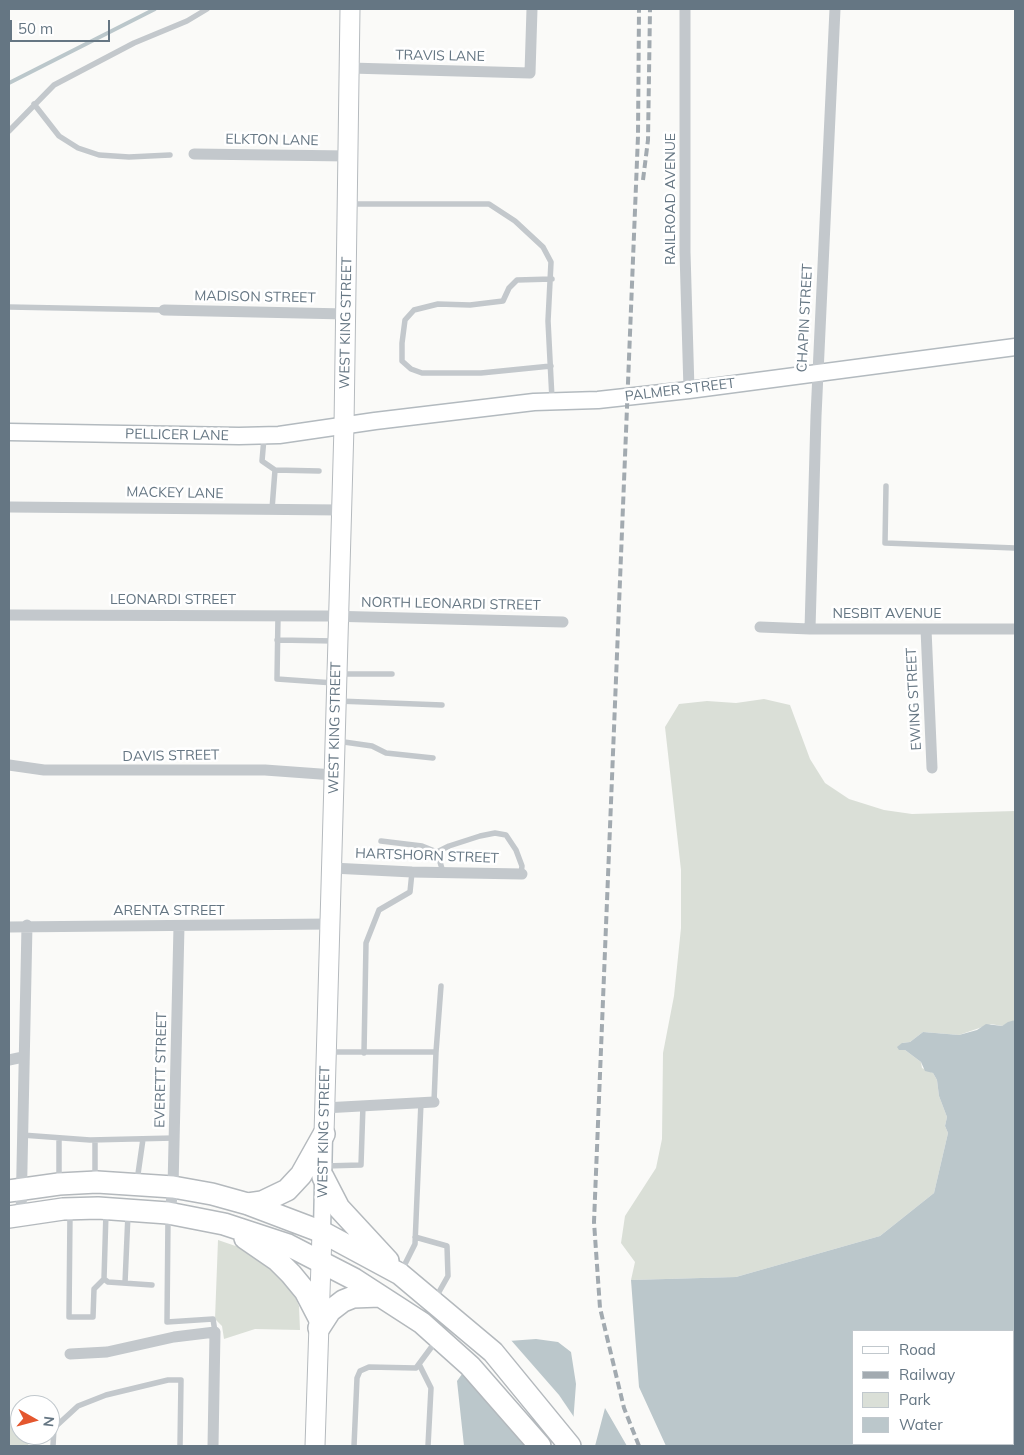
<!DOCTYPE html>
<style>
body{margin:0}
#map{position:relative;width:1024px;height:1455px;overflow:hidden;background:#fafaf8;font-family:Mulish,sans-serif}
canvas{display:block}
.frame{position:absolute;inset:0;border:10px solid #657683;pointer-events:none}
.legend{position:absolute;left:852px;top:1330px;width:162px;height:115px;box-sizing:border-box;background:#fff;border:1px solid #c1c8cd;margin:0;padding:6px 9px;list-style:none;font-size:15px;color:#657683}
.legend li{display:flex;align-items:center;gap:10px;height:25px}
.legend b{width:25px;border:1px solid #c1c8cd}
.north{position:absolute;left:10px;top:1395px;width:50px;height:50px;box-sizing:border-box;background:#fff;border:1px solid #c1c8cd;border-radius:50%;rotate:97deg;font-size:14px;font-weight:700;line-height:20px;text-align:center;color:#657683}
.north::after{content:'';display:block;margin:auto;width:18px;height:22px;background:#e4572e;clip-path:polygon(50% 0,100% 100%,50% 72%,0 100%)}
.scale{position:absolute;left:10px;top:20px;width:100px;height:22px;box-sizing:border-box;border:2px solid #657683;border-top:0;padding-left:6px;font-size:15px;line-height:18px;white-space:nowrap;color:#657683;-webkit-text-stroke:4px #fff;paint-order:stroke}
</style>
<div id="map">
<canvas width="1024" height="1455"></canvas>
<div class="frame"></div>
<ul class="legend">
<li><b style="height:6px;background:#fff"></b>Road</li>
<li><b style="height:6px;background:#a2aab0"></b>Railway</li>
<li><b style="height:14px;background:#dadfd7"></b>Park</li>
<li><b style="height:14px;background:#bbc7cb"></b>Water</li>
</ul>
<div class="north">N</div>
<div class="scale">50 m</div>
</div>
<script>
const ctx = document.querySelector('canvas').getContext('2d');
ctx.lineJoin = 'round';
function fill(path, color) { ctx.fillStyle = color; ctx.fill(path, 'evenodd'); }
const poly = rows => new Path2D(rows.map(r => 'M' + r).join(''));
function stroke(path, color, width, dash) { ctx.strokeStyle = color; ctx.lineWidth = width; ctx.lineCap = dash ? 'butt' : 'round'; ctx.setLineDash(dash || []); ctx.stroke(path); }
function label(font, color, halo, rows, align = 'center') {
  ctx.font = font + ' Mulish,sans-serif'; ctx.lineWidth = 5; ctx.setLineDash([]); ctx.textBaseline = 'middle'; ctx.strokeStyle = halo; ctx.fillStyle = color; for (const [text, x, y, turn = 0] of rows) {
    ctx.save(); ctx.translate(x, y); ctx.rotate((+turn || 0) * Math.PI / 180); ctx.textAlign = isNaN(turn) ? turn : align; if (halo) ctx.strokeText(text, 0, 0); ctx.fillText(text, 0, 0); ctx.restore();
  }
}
fill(poly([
 [764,699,790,705,810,759,825,783,849,799,884,810,912,814,1015,811,1015,1020,1002,1026,991,1024,959,1035,923,1032,910,1042,902,1043,905,1050,921,1062,922,1068,933,1073,937,1080,939,1096,947,1117,945,1126,948,1133,934,1193,880,1236,736,1277,631,1280,635,1262,621,1243,625,1216,656,1168,662,1139,663,1053,674,996,681,928,681,870,665,727,679,704,707,701,736,703],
 [218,1240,253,1252,269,1264,293,1292,299,1306,300,1330,255,1329,224,1339,222,1326,215,1319],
 [9,1417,20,1417,20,1435,30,1435,28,1446,9,1446]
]), '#dadfd7');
fill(poly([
 [1015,1020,1015,1392,1013,1397,1013,1331,853,1331,853,1444,968,1444,964,1446,666,1446,639,1387,631,1280,736,1277,880,1236,934,1193,948,1133,945,1126,947,1117,939,1096,937,1080,933,1073,925,1071,921,1062,905,1050,899,1050,897,1047,902,1043,910,1042,923,1032,959,1035,977,1030,986,1024,1002,1026,1008,1022],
 [536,1339,558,1342,571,1352,576,1384,572,1437,495,1342],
 [465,1370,530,1446,464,1446,457,1381],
 [1015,1407,1015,1446,976,1446,979,1444,1013,1444,1013,1412],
 [605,1408,627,1446,595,1446]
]), '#bbc7cb');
fill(poly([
 [510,1339,559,1395,576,1420,575,1437,495,1340]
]), '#fafaf8');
stroke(poly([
 [9,83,155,9]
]), '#bbc7cb', 4);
const secondary = poly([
 [9,432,239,436,279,435,375,421,534,402,598,400,689,390,1015,347],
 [322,1232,324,1134]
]);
const primary = poly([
 [324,1134,344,426,350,9],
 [315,1446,322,1232]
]);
const highway = poly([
 [323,1177,339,1208,388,1261],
 [9,1191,59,1184,97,1182,173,1187,212,1194,248,1204,322,1232,400,1274,493,1352,570,1446],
 [248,1204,262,1202,287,1190,301,1175,324,1134],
 [9,1217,63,1209,98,1208,168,1213,224,1224,288,1245,354,1279,422,1323,470,1366,540,1446],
 [245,1238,277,1260,291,1274,305,1291,319,1318],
 [319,1328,330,1311,343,1301,353,1297,380,1296]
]);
stroke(secondary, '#b3babf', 19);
stroke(primary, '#b5babe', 21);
stroke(highway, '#b4b9bd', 24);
stroke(poly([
 [34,104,59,136,78,148,99,155,129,157,170,155],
 [9,131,54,85,134,43,187,21,207,9],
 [350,204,489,204,515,221,543,247,551,262,548,321,552,399],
 [9,307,164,310],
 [551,366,481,373,422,373,411,369,402,361,402,343,405,320,414,310,438,304,470,305,503,301,509,288,517,280,552,279],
 [264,438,262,461,275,470,272,509],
 [275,470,319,471],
 [886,486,885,543,1015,548],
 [278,616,277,679,334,683],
 [277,640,335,641],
 [339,674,392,674],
 [338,701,442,705],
 [337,741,372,746,386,753,433,758],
 [381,841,422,846,437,852,443,872],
 [437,852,449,846,480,836,495,833,506,835,516,850,522,866,521,874],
 [329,1052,436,1052,441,986],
 [364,1053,366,943,379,910,410,892,412,872],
 [434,1102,436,1052],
 [22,1135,90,1140,174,1138],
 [95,1140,95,1178],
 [325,1166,361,1165,363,1105],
 [59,1181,59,1138],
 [137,1181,143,1139],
 [70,1214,69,1317,93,1317,94,1289,104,1279,106,1212],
 [168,1218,167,1322,213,1319,215,1332],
 [415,1237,447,1246,448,1276,435,1299],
 [402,1270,415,1244,421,1102],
 [104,1279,108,1282,152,1285],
 [125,1283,128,1214],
 [419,1364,431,1388,428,1446],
 [53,1446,54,1428,78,1406,106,1395,168,1380,181,1380,180,1446],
 [354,1446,357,1378,360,1371,369,1367,416,1368,436,1341]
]), '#c3c8cc', 5.5);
stroke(poly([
 [685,9,685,252,689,390],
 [350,68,530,73,532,9],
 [194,154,349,156],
 [164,310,346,314],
 [9,507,341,510],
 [9,615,327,616,563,622],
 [760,627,810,629,1015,629],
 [810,629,816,416,835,9],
 [926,629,932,768],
 [9,765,44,770,265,770,334,775],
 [332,868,412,872,522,874],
 [9,927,330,924],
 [9,1060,23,1057],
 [324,1108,434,1102],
 [170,1213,173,1187,179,926],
 [21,1215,27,925],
 [70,1354,107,1352,174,1337,215,1332,213,1446]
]), '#c3c8cc', 11);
stroke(secondary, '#fff', 16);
stroke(primary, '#fff', 19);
stroke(highway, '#fff', 21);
stroke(poly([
 [643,180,648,140,650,9],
 [639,1446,624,1408,600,1308,594,1222,638,136,639,9]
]), '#a2aab0', 4, [8, 4]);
label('14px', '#657683', '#fff', [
 ["TRAVIS LANE",440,56,1],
 ["ELKTON LANE",272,140,1],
 ["RAILROAD AVENUE",671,199,-90],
 ["MADISON STREET",255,297,1],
 ["CHAPIN STREET",805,318,-87],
 ["WEST KING STREET",346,323,-89],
 ["PALMER STREET",680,390,-7],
 ["PELLICER LANE",177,435,1],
 ["MACKEY LANE",175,493,1],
 ["LEONARDI STREET",173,600],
 ["NORTH LEONARDI STREET",451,604,1],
 ["NESBIT AVENUE",887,614],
 ["EWING STREET",914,699,-93],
 ["WEST KING STREET",335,728,-89],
 ["DAVIS STREET",171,756,-1],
 ["HARTSHORN STREET",427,856,2],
 ["ARENTA STREET",169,911],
 ["EVERETT STREET",161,1070,-89],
 ["WEST KING STREET",324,1132,-89]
]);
</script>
